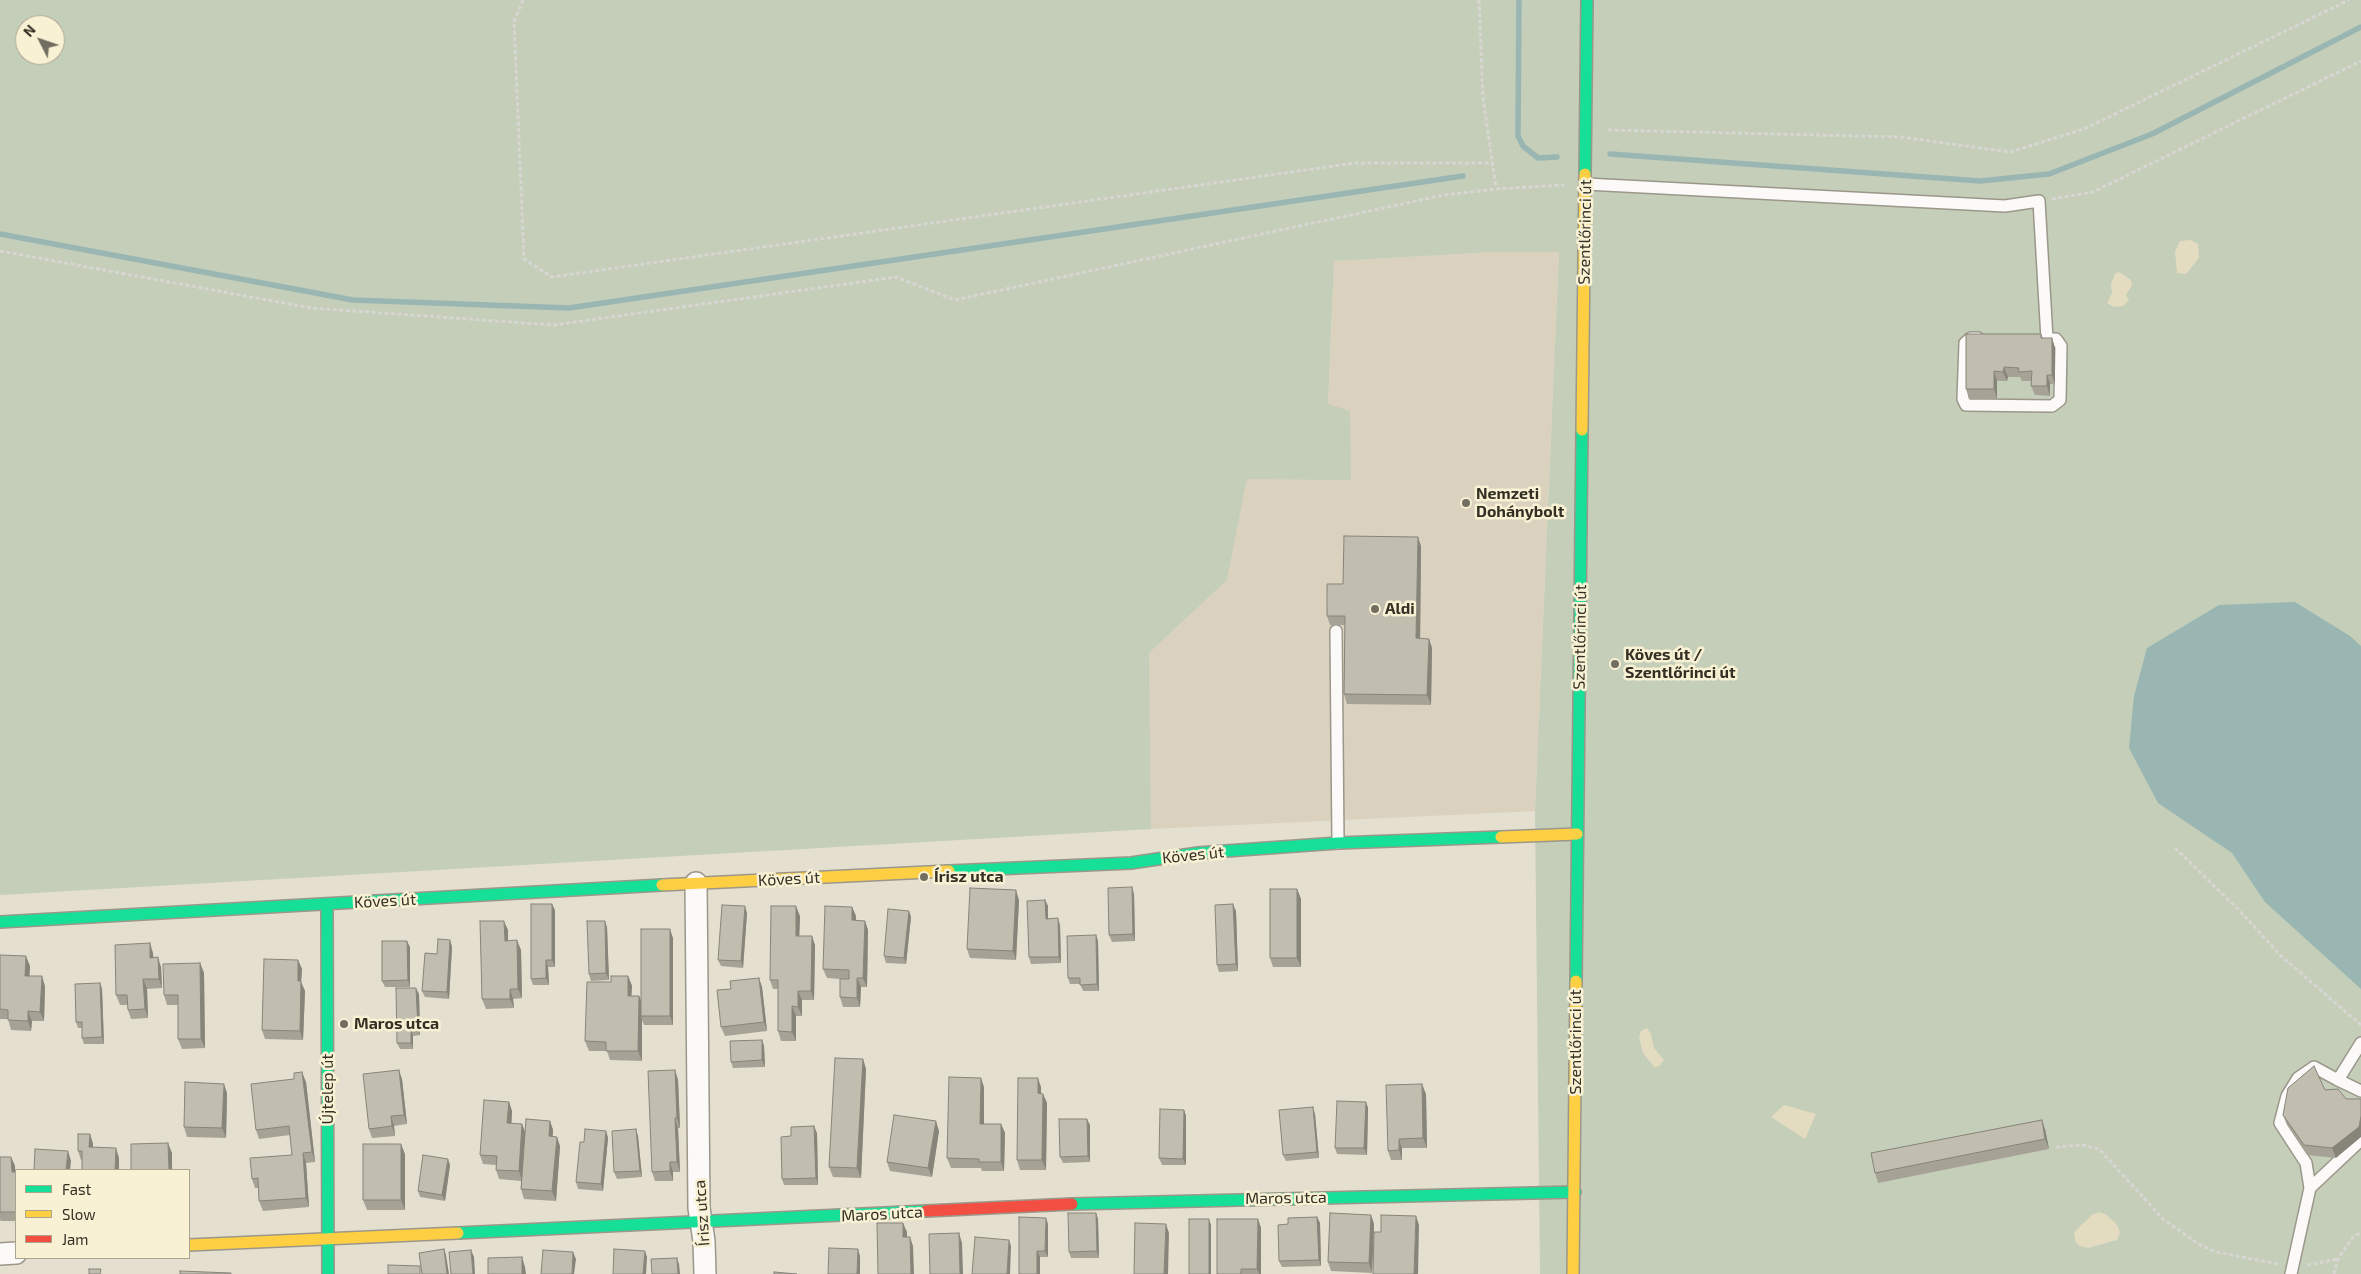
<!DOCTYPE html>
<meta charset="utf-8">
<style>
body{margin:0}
#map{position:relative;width:2361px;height:1274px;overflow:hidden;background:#e4dfcf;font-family:"Exo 2",sans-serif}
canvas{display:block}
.legend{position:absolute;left:15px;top:1169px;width:175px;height:90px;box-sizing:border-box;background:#f9f1d4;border:1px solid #aaa38e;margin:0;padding:6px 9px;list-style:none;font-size:15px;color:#332f24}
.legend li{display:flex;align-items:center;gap:10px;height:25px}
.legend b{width:25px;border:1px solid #aaa38e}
.north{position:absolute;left:15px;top:15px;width:50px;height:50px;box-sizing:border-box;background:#f9f1d4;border:1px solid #aaa38e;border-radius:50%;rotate:311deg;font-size:14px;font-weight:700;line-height:20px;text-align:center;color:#332f24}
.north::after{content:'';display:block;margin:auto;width:18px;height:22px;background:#716d60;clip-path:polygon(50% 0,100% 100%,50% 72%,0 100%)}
</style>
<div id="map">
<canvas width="2361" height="1274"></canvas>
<ul class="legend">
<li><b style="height:6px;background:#16e098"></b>Fast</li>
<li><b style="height:6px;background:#ffcf43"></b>Slow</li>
<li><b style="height:6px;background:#f24e42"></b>Jam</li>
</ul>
<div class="north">N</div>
</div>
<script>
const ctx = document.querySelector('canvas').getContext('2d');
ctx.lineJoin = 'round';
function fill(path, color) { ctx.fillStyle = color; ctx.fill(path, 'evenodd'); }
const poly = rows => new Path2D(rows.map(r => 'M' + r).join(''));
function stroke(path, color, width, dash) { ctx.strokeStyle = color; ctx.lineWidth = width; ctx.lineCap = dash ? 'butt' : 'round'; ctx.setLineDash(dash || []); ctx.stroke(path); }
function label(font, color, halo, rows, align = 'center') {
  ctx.font = font + ' "Exo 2",sans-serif'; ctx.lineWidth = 5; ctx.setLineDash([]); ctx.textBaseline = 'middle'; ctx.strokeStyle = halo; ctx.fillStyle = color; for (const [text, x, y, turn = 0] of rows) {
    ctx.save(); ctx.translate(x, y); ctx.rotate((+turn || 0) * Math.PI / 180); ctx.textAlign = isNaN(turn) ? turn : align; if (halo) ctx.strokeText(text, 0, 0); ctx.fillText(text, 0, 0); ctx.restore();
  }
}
fill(poly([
 [1495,252,1559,252,1535,811,1151,829,1149,653,1227,580,1247,479,1328,405,1334,261]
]), '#dad1bf');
fill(poly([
 [0,0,2361,0,2361,1274,1540,1274,1535,811,1559,252,1495,252,1334,261,1328,404,1350,411,1351,480,1247,479,1227,580,1149,653,1151,829,0,895],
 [25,25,55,25,55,55,25,55]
]), '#c4ceb9');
fill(poly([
 [2191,240,2198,244,2199,258,2186,274,2177,273,2175,252,2180,241],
 [2119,272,2131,280,2132,285,2126,295,2129,300,2123,306,2114,307,2107,303,2112,293,2111,284,2115,274],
 [1647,1028,1651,1034,1654,1048,1664,1060,1659,1066,1654,1067,1643,1053,1639,1037,1641,1031],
 [1784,1105,1816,1114,1805,1139,1771,1117],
 [2099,1212,2107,1215,2117,1225,2120,1232,2117,1240,2088,1248,2080,1246,2075,1241,2074,1232,2092,1215]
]), '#e4dcc1');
fill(poly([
 [2295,602,2350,636,2361,646,2361,989,2265,902,2232,853,2158,803,2129,748,2134,696,2147,648,2219,605]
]), '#99b6b3');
stroke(poly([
 [1519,0,1518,136,1523,146,1538,158,1557,157],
 [1610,154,1980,181,2049,174,2152,134,2361,27],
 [0,234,353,300,569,308,1463,176]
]), '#99b6b3', 5.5);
const lane = poly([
 [1586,184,2005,206,2039,201,2047,339,2056,339,2061,346,2060,400,2052,406,1966,405,1963,399,1965,343,1971,338,1978,338],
 [1336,631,1338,843],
 [2361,1043,2338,1080,2361,1091],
 [2310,1188,2306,1163,2280,1123,2287,1096,2298,1078,2314,1067,2338,1080],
 [2291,1274,2310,1188,2361,1140]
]);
const street = poly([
 [696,883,699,1208,704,1241,705,1274],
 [0,1254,16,1253]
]);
const fast = poly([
 [1585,174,1587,0],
 [949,871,1131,863,1198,853,1338,843,1501,837],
 [327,905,328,1274],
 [0,922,662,885],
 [1576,981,1582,430],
 [1072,1204,1575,1192],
 [458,1233,926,1211]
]);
const slow = poly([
 [1582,430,1585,174],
 [1501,837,1577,834],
 [662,885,949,871],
 [189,1245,458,1233],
 [1573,1274,1576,981]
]);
const jam = poly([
 [926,1211,1072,1204]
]);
stroke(lane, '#9b978b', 14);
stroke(street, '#9b978b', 24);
stroke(fast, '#9b978b', 14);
stroke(slow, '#9b978b', 14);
stroke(jam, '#9b978b', 14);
stroke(poly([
 [523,0,514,21,524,259,552,277,1355,163,1492,163],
 [1479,0,1483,98,1496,188],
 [1608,130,1900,137,2010,152,2084,129,2349,0],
 [2052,199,2093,192,2361,61],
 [0,251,311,308,554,325,896,277,955,300,1444,195,1496,189,1564,185],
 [2175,848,2238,909,2280,955,2361,1025],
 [2056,1147,2084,1145,2099,1149,2164,1220,2200,1245,2216,1252,2278,1264],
 [2307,1265,2338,1259],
 [2334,1274,2338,1259,2352,1238,2361,1232]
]), '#d8d6d2', 3, [4, 2.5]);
stroke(lane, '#fbfaf8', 11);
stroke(street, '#fbfaf8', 21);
stroke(fast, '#16e098', 11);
stroke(slow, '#ffcf43', 11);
stroke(jam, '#f24e42', 11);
fill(poly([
 [2041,334,2043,338,2052,338,2055,348,2055,384,2050,384,2050,396,2035,395,2031,386,2032,381,2022,381,2020,377,2008,377,2007,381,1997,381,1997,399,1969,399,1966,389],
 [1421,546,1420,639,1429,639,1432,648,1431,705,1347,704,1344,694,1345,625,1330,625,1327,616,1343,584],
 [1297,889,1301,899,1301,967,1273,967,1270,958],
 [1134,894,1135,941,1112,942,1109,935],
 [1019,900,1016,960,970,958,967,949],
 [1045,900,1048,906,1048,918,1060,925,1061,963,1031,964,1029,957],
 [852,907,856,916,856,920,865,921,868,930,867,987,861,987,860,1007,843,1007,840,997,840,979,827,978,823,969],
 [555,910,555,967,548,967,549,985,533,985,531,979],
 [909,911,911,917,906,964,886,963,884,956],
 [1236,911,1238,971,1219,972,1217,965],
 [747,913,743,968,721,966,718,960],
 [800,916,799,936,815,945,814,1000,802,1000,802,1016,796,1016,796,1041,781,1041,778,1031,778,989,773,989,770,980],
 [607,927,609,980,591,981,589,974],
 [508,930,508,941,521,950,522,998,513,999,514,1008,486,1009,482,999],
 [1096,935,1098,941,1099,991,1083,991,1080,984,1070,984,1068,978],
 [673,938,673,1025,644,1025,642,1020,642,1061,610,1060,607,1051,589,1051,585,1041,611,982,628,976,632,986,631,996,639,996,641,1000],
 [450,940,452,947,449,999,425,997,422,991],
 [410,947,410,987,385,987,382,981],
 [153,953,153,958,161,967,162,988,147,989,148,1018,131,1019,128,1010,128,1005,120,1005,116,995],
 [0,955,30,966,29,976,45,986,44,1021,32,1021,31,1031,11,1030,8,1019,0,1019],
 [298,960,302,969,301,982,305,991,303,1040,265,1039,262,1030],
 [200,963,204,973,205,1048,182,1049,178,1039,178,1005,167,1005,164,995],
 [759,978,762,987,767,1031,725,1036,721,1027],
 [100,983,102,989,104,1044,84,1044,82,1038,82,1028,78,1028,76,1022],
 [419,994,420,1035,413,1036,413,1049,400,1049,397,1043],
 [762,1040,764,1046,765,1067,733,1068,731,1062],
 [863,1059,866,1069,861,1178,833,1177,829,1167],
 [675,1070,678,1080,680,1128,678,1128,680,1172,673,1172,673,1181,655,1181,652,1172],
 [402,1079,407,1124,394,1126,395,1136,372,1138,369,1129],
 [306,1082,315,1162,306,1163,309,1207,263,1211,259,1201,259,1188,255,1188,252,1179,292,1155,290,1135,259,1139,256,1130],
 [984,1087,984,1124,1001,1124,1005,1133,1004,1171,982,1171,981,1168,951,1168,947,1158],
 [1041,1087,1041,1094,1043,1094,1047,1103,1046,1170,1020,1170,1017,1160],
 [2325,1090,2346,1099,2336,1158,2307,1155,2287,1125,2283,1115],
 [227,1093,226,1138,187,1137,184,1127],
 [1426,1094,1427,1148,1402,1148,1402,1160,1391,1160,1388,1151],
 [509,1102,512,1111,511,1124,522,1124,525,1133,550,1121,553,1130,553,1136,560,1146,556,1201,524,1199,521,1189,521,1181,499,1179,496,1170,496,1165,483,1164,480,1155],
 [1366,1102,1368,1108,1367,1155,1337,1154,1335,1148],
 [1184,1110,1186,1116,1186,1165,1162,1165,1159,1158],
 [1315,1114,1319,1158,1286,1161,1283,1155],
 [1090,1125,1090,1162,1063,1163,1060,1157],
 [2045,1129,2049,1149,1878,1183,1875,1173],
 [606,1131,608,1138,603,1191,578,1189,576,1182,584,1142],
 [939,1131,932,1177,890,1171,887,1162],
 [817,1133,818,1185,784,1185,782,1179,791,1136],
 [90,1134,93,1144,93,1147,119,1158,81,1160,78,1151],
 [638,1136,642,1177,617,1179,614,1172],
 [405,1154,405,1210,367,1210,363,1200],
 [0,1157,11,1157,15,1166,15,1172,16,1172,16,1221,1,1221,0,1220],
 [450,1165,445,1201,420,1197,418,1191],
 [1096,1213,1098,1219,1099,1258,1071,1258,1069,1252],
 [1371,1215,1374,1224,1372,1273,1331,1271,1328,1262],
 [1317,1217,1320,1223,1321,1266,1282,1267,1279,1261,1288,1224],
 [1258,1219,1261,1228,1261,1274,1217,1274],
 [1048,1224,1048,1257,1040,1257,1019,1274]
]), '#a6a396');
fill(poly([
 [2052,338,2055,348,2055,384,2052,375],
 [2004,367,2008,377,2007,381,2003,372],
 [1994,371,1997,381,1997,399,1994,389],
 [2047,375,2050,384,2050,396,2047,386],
 [1418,537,1421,546,1420,648,1416,638],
 [1429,639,1432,648,1431,705,1427,695],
 [1132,887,1134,894,1135,941,1133,934],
 [1297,889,1301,899,1301,967,1297,958],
 [1016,890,1019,900,1016,960,1013,951],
 [1045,900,1048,906,1048,925,1046,919],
 [552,904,555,910,555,967,552,960],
 [1233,904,1236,911,1238,971,1236,964],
 [745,906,747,913,743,968,741,961],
 [796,906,800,916,799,945,796,936],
 [852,907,856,916,855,930,852,920],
 [909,911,911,917,906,964,904,958],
 [1058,918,1060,925,1061,963,1059,957],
 [504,921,508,930,508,950,505,941],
 [605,921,607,927,609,980,606,973],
 [865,921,868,930,867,987,863,978],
 [670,929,673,938,673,1025,670,1016],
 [1096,935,1098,941,1099,991,1097,984],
 [812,936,815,945,814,1000,811,991],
 [450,940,452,947,449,999,447,992],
 [517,940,521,950,522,998,518,989],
 [407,941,410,947,410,987,408,980],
 [150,943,153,953,154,967,150,958],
 [26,956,30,966,29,985,25,976],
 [158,957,161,967,162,988,159,979],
 [298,960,302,969,301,982,305,991,303,1040,300,1031,298,981],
 [546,960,548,967,549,985,546,978],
 [200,963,204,973,205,1048,201,1039],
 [42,976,45,986,44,1021,40,1012],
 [628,976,632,986,631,1005,628,996],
 [759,978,762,987,767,1031,764,1022],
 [857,978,861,987,860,1007,857,998],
 [143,979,147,989,148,1018,145,1009],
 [100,983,102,989,104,1044,102,1037],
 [416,988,419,994,420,1035,418,1029],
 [510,989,513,999,514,1008,510,999],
 [798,991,802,1000,802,1016,798,1007],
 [639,996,643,1006,641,1016,642,1020,642,1061,638,1051],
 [792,1006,796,1016,796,1041,792,1032],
 [28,1011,32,1021,31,1031,28,1021],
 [411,1029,413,1036,413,1049,411,1043],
 [762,1040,764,1046,765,1067,762,1060],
 [863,1059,866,1069,861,1178,857,1168],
 [399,1070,402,1079,407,1124,404,1115],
 [675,1070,678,1080,680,1128,677,1118],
 [302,1072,306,1082,315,1162,312,1152],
 [981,1078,984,1087,984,1133,980,1124],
 [1038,1078,1041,1087,1041,1103,1038,1093],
 [224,1084,227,1093,226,1138,222,1128],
 [1422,1084,1426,1094,1427,1148,1423,1138],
 [1043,1094,1047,1103,1046,1170,1042,1160],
 [509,1102,512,1111,511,1133,507,1123],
 [1366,1102,1368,1108,1367,1155,1364,1148],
 [1313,1107,1315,1114,1319,1158,1317,1152],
 [1184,1110,1186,1116,1186,1165,1183,1159],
 [391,1116,394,1126,395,1136,392,1126],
 [2361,1116,2361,1137,2336,1158,2332,1148],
 [675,1118,678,1128,680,1172,677,1162],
 [1087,1119,1090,1125,1090,1162,1088,1156],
 [2042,1120,2045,1129,2049,1149,2045,1139],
 [550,1121,553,1130,552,1146,549,1136],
 [936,1121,939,1131,932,1177,928,1168],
 [522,1124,526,1134,522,1181,519,1171],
 [1001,1124,1005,1133,1004,1171,1001,1162],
 [814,1126,817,1133,818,1185,816,1178],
 [636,1129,638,1136,642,1177,640,1171],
 [606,1131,608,1138,603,1191,601,1184],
 [90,1134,93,1144,92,1157,89,1147],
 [557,1137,560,1146,556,1201,552,1191],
 [1399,1139,1402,1148,1402,1160,1399,1150],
 [168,1143,172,1153,172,1170,169,1170],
 [401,1144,405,1154,405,1210,401,1200],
 [116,1148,119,1158,119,1170,115,1170],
 [68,1151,71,1161,70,1170,66,1170],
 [303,1153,306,1163,309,1207,306,1198],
 [11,1157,15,1166,15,1182,12,1172],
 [448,1159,450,1165,445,1201,442,1195],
 [670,1162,673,1172,673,1181,670,1171],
 [1096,1213,1098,1219,1099,1258,1097,1251],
 [1371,1215,1374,1224,1372,1273,1369,1263],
 [1416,1216,1419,1225,1418,1274,1414,1274],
 [1317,1217,1320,1223,1321,1266,1319,1260],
 [1046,1218,1048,1224,1048,1257,1045,1251],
 [1209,1219,1211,1225,1211,1274,1209,1274],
 [1258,1219,1261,1228,1261,1274,1259,1274,1257,1269],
 [903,1223,907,1232,907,1247,903,1237],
 [1166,1224,1169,1233,1168,1274,1164,1274],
 [959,1233,962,1243,963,1274,960,1274],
 [910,1237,913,1246,914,1274,911,1274],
 [1009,1240,1011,1246,1010,1274,1007,1274],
 [444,1249,446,1255,449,1274,447,1274],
 [858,1249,860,1256,860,1274,857,1274],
 [471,1250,474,1257,475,1274,473,1274],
 [645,1251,647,1257,646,1274,643,1274],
 [1037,1251,1040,1257,1040,1274,1037,1274],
 [573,1252,576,1259,574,1274,572,1274],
 [522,1257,525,1267,526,1274,522,1274],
 [677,1258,679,1264,680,1274,678,1274]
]), '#87847a');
const building = poly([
 [1966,334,2041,334,2041,338,2052,338,2052,375,2047,375,2047,386,2031,386,2032,371,2018,372,2019,368,2004,367,2003,372,1994,371,1994,389,1966,389,1966,334],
 [1344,536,1418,537,1416,638,1429,639,1427,695,1344,694,1345,616,1327,616,1327,584,1343,584,1344,536],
 [1132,887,1133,934,1109,935,1108,888,1132,887],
 [970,888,1016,890,1013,951,967,949,970,888],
 [1270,889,1297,889,1297,958,1270,958,1270,889],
 [1045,900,1046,919,1058,918,1059,957,1029,957,1027,901,1045,900],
 [531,904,552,904,552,960,546,960,546,978,531,979,531,904],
 [1233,904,1236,964,1217,965,1215,905,1233,904],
 [722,905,745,906,741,961,718,960,722,905],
 [771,906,796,906,796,936,812,936,811,991,798,991,798,1007,792,1006,792,1032,778,1031,778,980,770,980,771,906],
 [825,906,852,907,852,920,865,921,863,978,857,978,857,998,840,997,840,979,849,979,849,970,823,969,825,906],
 [888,909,909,911,904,958,884,956,888,909],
 [480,921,504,921,505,941,517,940,518,989,510,989,510,999,482,999,480,921],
 [587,921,605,921,606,973,589,974,587,921],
 [641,929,670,929,670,1016,641,1016,641,929],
 [1096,935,1097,984,1080,985,1080,978,1068,978,1067,936,1096,935],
 [438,939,450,940,447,992,422,991,425,953,437,954,438,939],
 [382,941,407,941,408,980,382,981,382,941],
 [150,943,150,958,158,957,159,979,143,979,145,1009,128,1010,127,995,116,995,115,945,150,943],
 [0,955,26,956,25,976,42,976,40,1012,28,1011,28,1021,8,1020,8,1010,0,1009,0,955],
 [264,959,298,960,298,981,301,981,300,1031,262,1030,264,959],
 [200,963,201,1039,178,1039,178,995,164,995,163,964,200,963],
 [611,976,628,976,628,996,639,996,638,1051,606,1051,606,1042,585,1041,587,982,611,982,611,976],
 [759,978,764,1022,721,1027,717,990,731,989,730,981,759,978],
 [100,983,102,1037,82,1038,82,1022,76,1022,75,984,100,983],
 [396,988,416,988,418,1029,411,1029,411,1043,397,1043,396,988],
 [762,1040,762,1060,731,1062,730,1041,762,1040],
 [835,1058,863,1059,857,1168,829,1167,835,1058],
 [2314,1066,2325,1090,2338,1089,2346,1099,2361,1099,2361,1116,2359,1127,2332,1148,2304,1145,2283,1115,2288,1088,2314,1066],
 [399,1070,404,1115,391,1116,392,1126,369,1129,363,1074,399,1070],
 [675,1070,677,1118,675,1118,677,1162,670,1162,670,1171,652,1172,648,1071,675,1070],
 [302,1072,312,1152,303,1153,306,1198,259,1201,258,1178,252,1179,250,1158,292,1155,289,1126,256,1130,251,1084,294,1079,294,1073,302,1072],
 [949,1077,981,1078,980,1124,1001,1124,1001,1162,979,1162,979,1159,947,1158,949,1077],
 [1018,1078,1038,1078,1038,1093,1043,1094,1042,1160,1017,1160,1018,1078],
 [185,1082,224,1084,222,1128,184,1127,185,1082],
 [1422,1084,1423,1138,1399,1139,1399,1150,1388,1151,1386,1085,1422,1084],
 [484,1100,509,1102,507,1123,522,1124,519,1171,496,1170,497,1156,480,1155,484,1100],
 [1337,1101,1366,1102,1364,1148,1335,1148,1337,1101],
 [1313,1107,1317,1152,1283,1155,1279,1110,1313,1107],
 [1160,1109,1184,1110,1183,1159,1159,1158,1160,1109],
 [894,1115,936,1121,928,1168,887,1162,894,1115],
 [526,1119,550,1121,549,1136,557,1137,552,1191,521,1189,526,1119],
 [1059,1119,1087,1119,1088,1156,1060,1157,1059,1119],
 [2042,1120,2045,1139,1875,1173,1871,1153,2042,1120],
 [814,1126,816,1178,782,1179,781,1137,791,1136,791,1127,814,1126],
 [585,1129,606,1131,601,1184,576,1182,580,1142,584,1142,585,1129],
 [636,1129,640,1171,614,1172,612,1131,636,1129],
 [78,1134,90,1134,89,1147,116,1148,115,1170,82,1170,82,1151,78,1151,78,1134],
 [168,1143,169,1170,131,1170,131,1144,168,1143],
 [363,1144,401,1144,401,1200,363,1200,363,1144],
 [35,1149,68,1151,66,1170,34,1170,35,1149],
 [423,1155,448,1159,442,1195,418,1191,423,1155],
 [0,1157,11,1157,12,1172,16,1172,16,1212,0,1212,0,1157],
 [1068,1213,1096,1213,1097,1251,1069,1252,1068,1213],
 [1330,1213,1371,1215,1369,1263,1328,1262,1330,1213],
 [1381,1215,1416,1216,1414,1274,1373,1274,1374,1232,1381,1232,1381,1215],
 [1019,1217,1046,1218,1045,1251,1037,1251,1037,1274,1019,1274,1019,1217],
 [1317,1217,1319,1260,1279,1261,1278,1225,1288,1224,1288,1218,1317,1217],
 [1189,1219,1209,1219,1209,1274,1189,1274,1189,1219],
 [1217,1219,1258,1219,1257,1269,1241,1269,1241,1274,1217,1274,1217,1219],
 [877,1223,903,1223,903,1237,910,1237,911,1274,878,1274,877,1223],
 [1135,1223,1166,1224,1164,1274,1134,1274,1135,1223],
 [959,1233,960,1274,930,1274,929,1234,959,1233],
 [975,1237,1009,1240,1007,1274,972,1274,975,1237],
 [829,1248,858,1249,857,1274,828,1274,829,1248],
 [444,1249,447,1274,422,1274,419,1253,444,1249],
 [614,1249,645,1251,643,1274,613,1274,614,1249],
 [471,1250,473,1274,451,1274,449,1252,471,1250],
 [543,1250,573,1252,572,1274,541,1274,543,1250],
 [522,1257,522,1274,488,1274,488,1258,522,1257],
 [677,1258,678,1274,652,1274,651,1259,677,1258],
 [388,1265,420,1266,420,1274,388,1274,388,1265],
 [89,1269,101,1269,100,1274,89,1274,89,1269],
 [180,1271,231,1273,231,1274,180,1274,180,1271],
 [774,1272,797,1274,774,1274,774,1272]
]);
fill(building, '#c1bdaf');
stroke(building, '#87847a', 1);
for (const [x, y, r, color] of [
 [1466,503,5,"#716d60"],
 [1375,609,5,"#716d60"],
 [1615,664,5,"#716d60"],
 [924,877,5,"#716d60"],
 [344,1024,5,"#716d60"]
]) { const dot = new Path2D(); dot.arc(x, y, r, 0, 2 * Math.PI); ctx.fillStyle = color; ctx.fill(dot); stroke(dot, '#f9f1d4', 2); }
label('16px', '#332f24', '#f9f1d4', [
 ["Szentlőrinci út",1585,232,-89],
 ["Szentlőrinci út",1580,637,-89],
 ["Köves út",1193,855,-6],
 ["Köves út",789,879,-3],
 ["Köves út",385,901,-3],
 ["Szentlőrinci út",1576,1042,-90],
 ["Újtelep út",328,1089,-90],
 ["Maros utca",1286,1198,-1],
 ["Írisz utca",702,1213,-94],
 ["Maros utca",882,1214,-3]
]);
label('bold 16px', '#332f24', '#f9f1d4', [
 ["Nemzeti",1476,494],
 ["Dohánybolt",1476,512],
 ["Aldi",1385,609],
 ["Köves út /",1625,655],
 ["Szentlőrinci út",1625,673],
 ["Írisz utca",934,877],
 ["Maros utca",354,1024]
], 'left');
</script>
